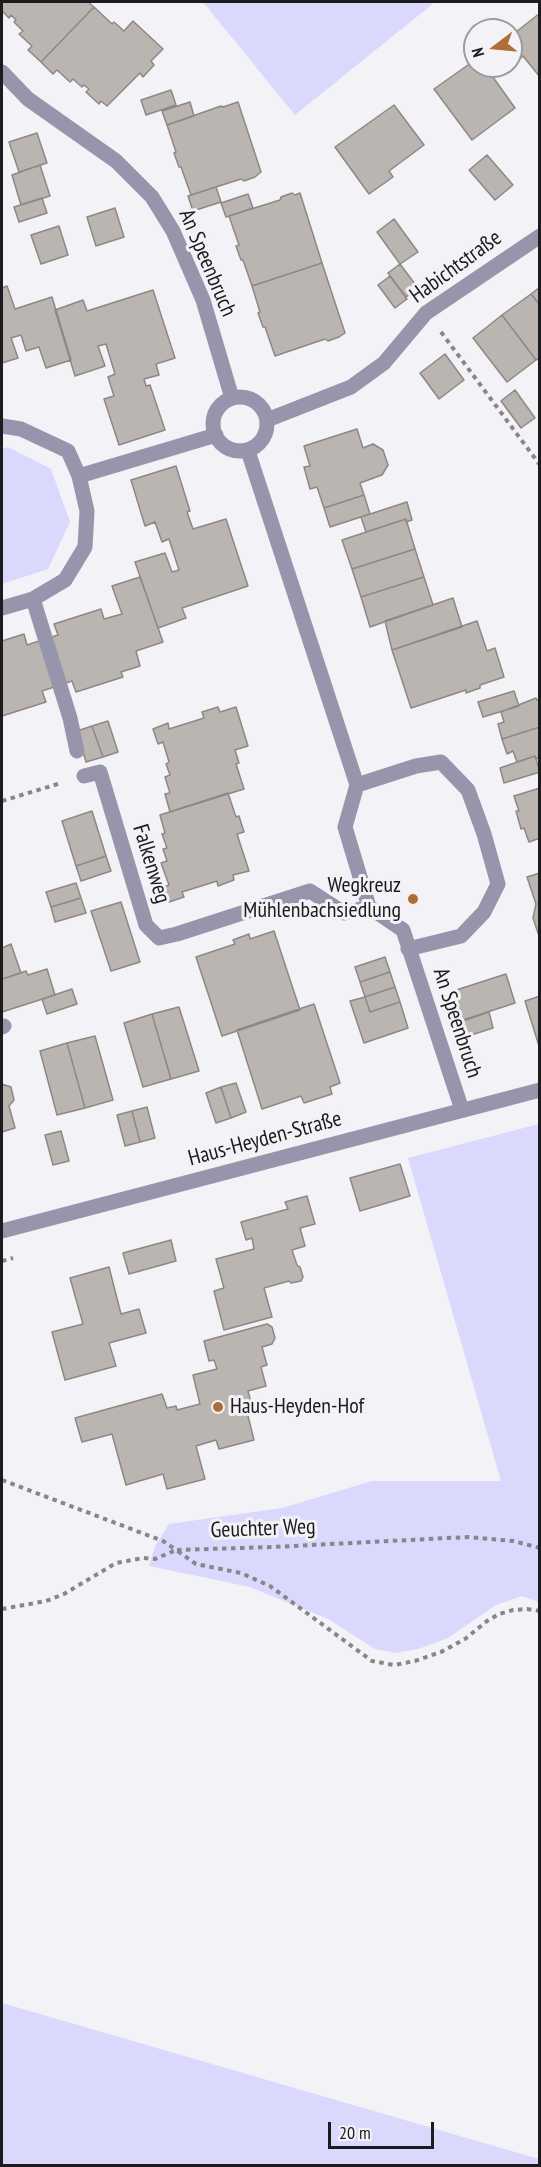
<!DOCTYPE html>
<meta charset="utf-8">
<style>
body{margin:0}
#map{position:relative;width:541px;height:2167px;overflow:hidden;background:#f2f2f7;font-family:"PT Sans Narrow",sans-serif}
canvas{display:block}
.frame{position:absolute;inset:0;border:3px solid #1c1c1e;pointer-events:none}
.north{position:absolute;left:463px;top:18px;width:60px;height:60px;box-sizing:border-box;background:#f2f2f7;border:2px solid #9c9ca0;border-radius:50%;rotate:254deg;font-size:16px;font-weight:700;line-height:24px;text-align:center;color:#1c1c1e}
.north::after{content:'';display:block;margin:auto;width:21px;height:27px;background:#ad6f34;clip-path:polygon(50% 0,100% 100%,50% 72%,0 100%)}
.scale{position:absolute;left:328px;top:2122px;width:106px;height:27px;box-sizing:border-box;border:3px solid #1c1c1e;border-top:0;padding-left:8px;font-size:18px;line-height:21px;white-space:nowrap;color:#1c1c1e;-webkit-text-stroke:4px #f2f2f7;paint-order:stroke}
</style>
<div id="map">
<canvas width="541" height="2167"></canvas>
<div class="frame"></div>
<div class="north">N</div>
<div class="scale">20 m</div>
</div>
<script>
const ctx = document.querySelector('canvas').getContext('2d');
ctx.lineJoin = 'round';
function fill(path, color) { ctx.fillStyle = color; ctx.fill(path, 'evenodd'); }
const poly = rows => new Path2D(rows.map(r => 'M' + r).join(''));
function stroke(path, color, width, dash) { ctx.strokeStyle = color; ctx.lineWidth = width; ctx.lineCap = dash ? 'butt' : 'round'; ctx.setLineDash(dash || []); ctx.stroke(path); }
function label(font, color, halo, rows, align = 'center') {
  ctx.font = font + ' "PT Sans Narrow",sans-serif'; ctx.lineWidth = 6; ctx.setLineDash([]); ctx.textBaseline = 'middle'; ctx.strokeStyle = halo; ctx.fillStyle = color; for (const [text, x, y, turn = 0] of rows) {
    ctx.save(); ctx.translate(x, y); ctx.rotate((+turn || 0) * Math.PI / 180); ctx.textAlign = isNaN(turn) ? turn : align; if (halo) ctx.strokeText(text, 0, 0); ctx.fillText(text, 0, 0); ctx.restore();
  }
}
fill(poly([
 [203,2,435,2,295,115],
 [8,447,51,469,70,522,48,569,2,584,2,449],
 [539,1124,539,1602,522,1596,496,1605,448,1638,418,1649,396,1653,375,1649,328,1619,250,1587,149,1566,155,1546,169,1524,282,1508,372,1481,501,1481,408,1158],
 [2,2003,539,2159,539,2165,2,2165]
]), '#dad8fd');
const building = poly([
 [2,2,88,2,94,7,41,62,28,50,32,46,19,34,23,31,14,22,16,20,11,15,9,18,2,11,2,2],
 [94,7,112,24,114,22,124,31,133,21,163,49,151,61,154,65,143,77,140,73,107,106,101,101,99,104,86,92,89,89,84,85,82,87,73,79,70,82,57,70,53,74,41,62,94,7],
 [540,13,540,77,523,56,521,58,514,49,516,47,511,41,511,36,540,13],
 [475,60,475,66,485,66,515,108,472,140,434,89,475,60],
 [171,90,176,105,146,115,141,100,171,90],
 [190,102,194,116,167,125,162,111,190,102],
 [238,102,261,172,255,177,244,181,241,179,191,195,181,167,179,167,174,153,176,152,167,125,221,106,223,107,238,102],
 [394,105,424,145,389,171,393,177,369,194,335,147,394,105],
 [37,133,47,163,19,172,9,142,37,133],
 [487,155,513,185,495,200,469,170,487,155],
 [40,165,50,196,21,205,12,175,40,165],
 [216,187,221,202,193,211,188,196,216,187],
 [292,193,295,195,300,193,322,263,252,286,243,260,241,260,236,246,239,245,229,216,280,200,281,197,292,193],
 [248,194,253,208,226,217,221,203,248,194],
 [42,198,47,213,19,222,14,207,42,198],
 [115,208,124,237,96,246,87,217,115,208],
 [394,219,418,252,400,264,377,232,394,219],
 [59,226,68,255,41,264,31,235,59,226],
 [322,263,345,333,339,337,328,341,325,339,275,356,265,327,263,327,258,313,260,312,252,286,322,263],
 [400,264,418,288,406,297,388,273,400,264],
 [390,276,407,299,395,308,378,285,390,276],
 [7,286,15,309,52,297,71,360,46,368,39,347,26,351,21,335,11,338,18,358,2,363,2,288,7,286],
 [540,287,540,305,531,294,540,287],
 [153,290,175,358,156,364,159,375,144,379,146,386,150,385,165,430,119,445,104,399,114,396,108,377,115,374,106,344,98,346,105,366,75,376,55,310,83,300,87,311,153,290],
 [531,294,540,305,540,358,536,360,502,315,531,294],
 [502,315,536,360,507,382,473,338,502,315],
 [445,354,464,380,439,399,420,373,445,354],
 [515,390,535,418,521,428,501,401,515,390],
 [357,429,363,448,373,444,383,450,388,465,382,475,360,483,364,495,324,508,317,487,310,489,304,467,310,466,304,446,357,429],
 [176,466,190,511,187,512,193,529,226,519,248,586,182,608,186,618,158,628,135,562,165,553,172,572,179,570,169,539,162,542,155,522,145,526,131,480,176,466],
 [364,495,370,514,330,527,324,508,364,495],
 [407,502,412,520,406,522,406,519,366,532,361,517,407,502],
 [406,519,415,549,352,569,342,540,406,519],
 [415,549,424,577,361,597,352,569,415,549],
 [140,577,163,642,136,651,140,666,121,672,123,677,76,692,72,681,57,686,42,640,58,635,54,624,101,609,104,619,122,614,112,586,140,577],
 [424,577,433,605,370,627,361,597,424,577],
 [453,598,462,627,392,650,385,621,453,598],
 [477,621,487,651,495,648,504,677,480,685,480,688,466,693,466,690,411,708,392,650,477,621],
 [24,634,27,645,42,640,57,686,42,691,46,702,2,716,2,641,24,634],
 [514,691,519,706,483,717,478,702,514,691],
 [536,698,537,700,540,699,540,727,502,739,498,724,504,722,501,712,536,698],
 [218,707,220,712,236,707,248,746,235,750,239,763,236,764,244,789,170,812,165,794,170,793,165,777,170,775,166,764,169,762,163,742,158,744,153,729,168,723,169,729,204,718,202,712,218,707],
 [108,721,118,752,103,757,92,726,108,721],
 [92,726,103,757,86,762,77,731,92,726],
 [540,727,540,757,536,759,535,756,517,762,513,751,507,754,502,739,540,727],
 [535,756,540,772,504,783,500,768,535,756],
 [540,788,540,838,529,842,524,828,521,829,516,811,519,811,514,796,540,788],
 [228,793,236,817,239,816,244,832,237,834,249,871,233,875,234,880,218,886,217,881,182,892,184,897,169,902,164,887,169,885,161,863,167,861,163,849,167,848,162,834,165,833,160,815,228,793],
 [92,811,106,856,76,866,62,821,92,811],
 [106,856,111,871,81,881,76,866,106,856],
 [540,873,540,936,539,936,533,918,536,904,527,877,540,873],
 [76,883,81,898,51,907,46,892,76,883],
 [81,898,86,913,55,922,51,907,81,898],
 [121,902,140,962,111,971,91,911,121,902],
 [274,931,300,1010,222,1036,196,957,235,944,233,940,249,934,250,939,274,931],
 [11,944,21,973,2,979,2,948,11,944],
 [385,957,390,972,360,982,355,967,385,957],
 [47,969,55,995,2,1012,2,979,26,971,28,975,47,969],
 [390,972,395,987,365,997,360,982,390,972],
 [506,974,515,1003,460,1021,450,992,506,974],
 [395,987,400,1002,370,1012,365,997,395,987],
 [72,989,77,1004,47,1014,42,999,72,989],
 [540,996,540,1046,539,1046,525,1001,540,996],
 [365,997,370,1012,400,1002,408,1028,364,1043,350,1001,365,997],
 [314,1004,340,1083,330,1087,332,1094,304,1103,301,1096,262,1109,237,1030,314,1004],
 [179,1007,199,1071,171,1079,152,1014,179,1007],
 [489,1012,493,1028,465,1037,460,1022,489,1012],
 [152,1014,171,1079,143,1087,124,1023,152,1014],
 [95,1036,113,1100,85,1108,67,1043,95,1036],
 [67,1043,85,1108,57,1115,40,1051,67,1043],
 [2,1081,2,1084,11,1087,14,1100,9,1106,15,1128,2,1132,2,1081],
 [236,1083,246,1112,231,1118,221,1087,236,1083],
 [221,1087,231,1118,216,1123,206,1093,221,1087],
 [147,1107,155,1138,140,1142,132,1111,147,1107],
 [132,1111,140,1142,125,1146,117,1115,132,1111],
 [61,1131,69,1161,53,1165,45,1135,61,1131],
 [400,1164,410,1196,360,1211,350,1178,400,1164],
 [307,1196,315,1224,300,1228,305,1246,292,1250,297,1265,300,1267,303,1277,301,1281,291,1283,289,1281,264,1288,272,1317,224,1330,214,1291,224,1288,216,1259,254,1249,252,1238,246,1240,241,1222,288,1209,285,1202,307,1196],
 [171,1240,176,1261,129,1274,123,1253,171,1240],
 [109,1267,121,1314,139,1309,146,1333,109,1343,116,1366,65,1380,52,1332,83,1324,70,1278,109,1267],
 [267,1324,272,1327,275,1338,272,1344,262,1347,267,1365,261,1367,266,1386,248,1391,252,1406,246,1408,254,1440,219,1449,216,1440,196,1446,205,1479,167,1489,163,1474,126,1485,112,1434,82,1442,75,1418,162,1394,167,1408,176,1406,177,1410,200,1404,193,1375,217,1369,214,1360,209,1361,204,1341,267,1324]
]);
fill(building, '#bab5b1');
stroke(building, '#8d8884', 1.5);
stroke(poly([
 [441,332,540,465],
 [2,801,61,783],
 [2,1261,13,1258],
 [2,1480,163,1541,176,1550,273,1547,468,1537,513,1541,540,1548],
 [2,1609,46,1601,64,1594,116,1563,143,1558,155,1559,176,1550,196,1564,241,1573,270,1586,372,1661,394,1665,415,1661,441,1652,465,1639,487,1621,499,1614,513,1610,527,1609,540,1611]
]), '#87878b', 4, [4.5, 4.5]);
stroke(poly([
 [2,72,28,99,116,161,152,197,173,231,203,300,232,398],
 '213 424a27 27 0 1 1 54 0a27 27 0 1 1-54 0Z',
 [267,420,351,387,384,363,426,313,540,236],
 [2,426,21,429,68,451,79,476,87,511,85,547,65,580,33,599,2,608],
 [248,451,357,785,345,827,369,907,403,930,462,1110],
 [79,476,216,435],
 [33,599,70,718,77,751],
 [84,776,100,772,146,925,159,938,177,934,310,891,344,913,369,907],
 [357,785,416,766,441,762,468,790,484,834,498,884,484,912,461,936,408,949],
 [2,1027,4,1026],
 [2,1231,540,1090]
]), '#9695ab', 15);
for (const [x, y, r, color] of [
 [413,899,6,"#ad6f34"],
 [218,1407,6,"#ad6f34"]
]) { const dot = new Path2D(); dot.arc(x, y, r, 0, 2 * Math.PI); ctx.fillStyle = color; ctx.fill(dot); stroke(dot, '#f2f2f7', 2); }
label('22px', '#1c1c1e', '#f2f2f7', [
 ["An Speenbruch",207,263,67],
 ["Habichtstraße",456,267,-36],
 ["Falkenweg",151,864,73],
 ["An Speenbruch",457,1023,72],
 ["Haus-Heyden-Straße",265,1139,-15],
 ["Geuchter Weg",263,1529,-2]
]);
label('22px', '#1c1c1e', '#f2f2f7', [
 ["Wegkreuz",401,886],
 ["Mühlenbachsiedlung",401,911],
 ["Haus-Heyden-Hof",230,1407,"left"]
], 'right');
</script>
